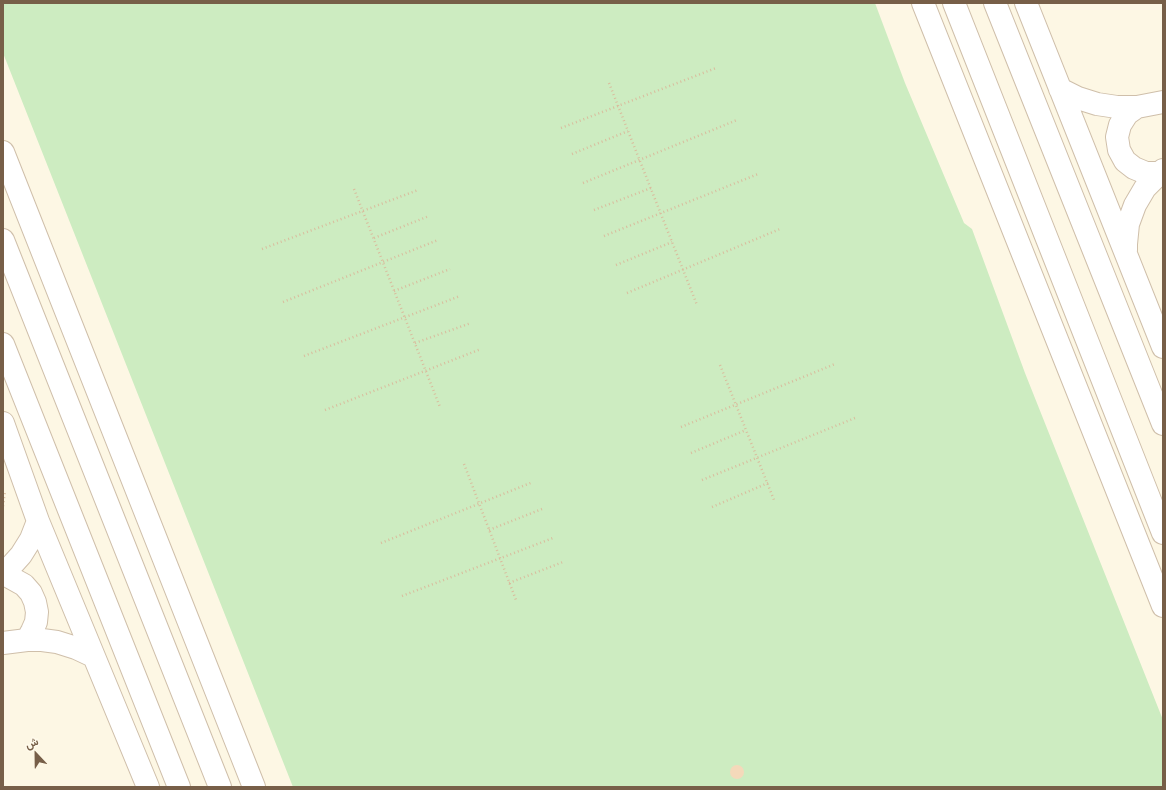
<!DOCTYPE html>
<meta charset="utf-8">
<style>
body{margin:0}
#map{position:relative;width:1166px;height:790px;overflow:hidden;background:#fdf7e4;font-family:Barlow,Vazirmatn,sans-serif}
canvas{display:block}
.frame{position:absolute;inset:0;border:4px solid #775f48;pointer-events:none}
.north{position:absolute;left:16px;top:734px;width:40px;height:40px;-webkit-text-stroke:3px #fffaeb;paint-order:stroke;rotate:338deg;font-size:11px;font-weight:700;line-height:16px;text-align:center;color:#775f48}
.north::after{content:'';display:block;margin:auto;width:14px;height:18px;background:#775f48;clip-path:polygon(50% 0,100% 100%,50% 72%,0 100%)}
</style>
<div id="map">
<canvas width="1166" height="790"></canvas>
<div class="frame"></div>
<div class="north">ش</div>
</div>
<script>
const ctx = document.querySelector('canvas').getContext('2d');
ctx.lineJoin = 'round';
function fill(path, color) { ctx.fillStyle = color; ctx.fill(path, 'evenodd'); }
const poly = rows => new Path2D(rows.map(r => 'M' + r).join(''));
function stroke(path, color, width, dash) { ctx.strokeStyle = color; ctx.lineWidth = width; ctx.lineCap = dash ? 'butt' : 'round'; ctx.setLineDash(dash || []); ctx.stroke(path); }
fill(poly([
 [3,3,875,3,905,83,964,223,972,229,1025,373,1163,720,1163,787,293,787,3,53]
]), '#cdecc1');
fill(poly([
 '730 772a7 7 0 1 1 14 0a7 7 0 1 1-14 0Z'
]), '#f4d9ba');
const minor = poly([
 [923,3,1163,606],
 [954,3,1163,533],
 [995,3,1163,424],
 [1026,3,1163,347],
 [1060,89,1078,98,1097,104,1117,107,1137,107,1163,102],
 [1137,107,1127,114,1120,125,1117,137,1119,150,1125,161,1134,168,1146,173,1159,173],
 [3,152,254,787],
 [3,240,220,787],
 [1126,250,1126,244,1128,224,1135,205,1145,188,1163,170],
 [3,344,179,787],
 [3,423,38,521,148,787],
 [4,574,24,585,31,593,35,602,37,612,36,622,32,631,27,640],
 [3,575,21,555,31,539,38,521],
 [3,643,27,640,42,640,57,642,76,648,93,656]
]);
stroke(minor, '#cfbfaa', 24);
stroke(poly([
 [609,83,697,305],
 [561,128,716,68],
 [572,154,628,131],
 [583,183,737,120],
 [354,189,440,407],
 [594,210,651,188],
 [604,236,758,174],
 [374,238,429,216],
 [262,249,418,190],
 [616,265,672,242],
 [394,291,450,269],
 [627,293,780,229],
 [283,302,438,240],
 [415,343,471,323],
 [304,356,460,296],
 [720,365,774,500],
 [325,410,481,349],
 [681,427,835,364],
 [691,453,746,430],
 [464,464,516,600],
 [702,480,855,418],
 [3,506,5,491],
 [712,507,768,483],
 [489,530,542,509],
 [381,543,533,482],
 [509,583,563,562],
 [402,596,553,538]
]), '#d9bc9d', 2.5, [1, 3]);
stroke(minor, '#fff', 22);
</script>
